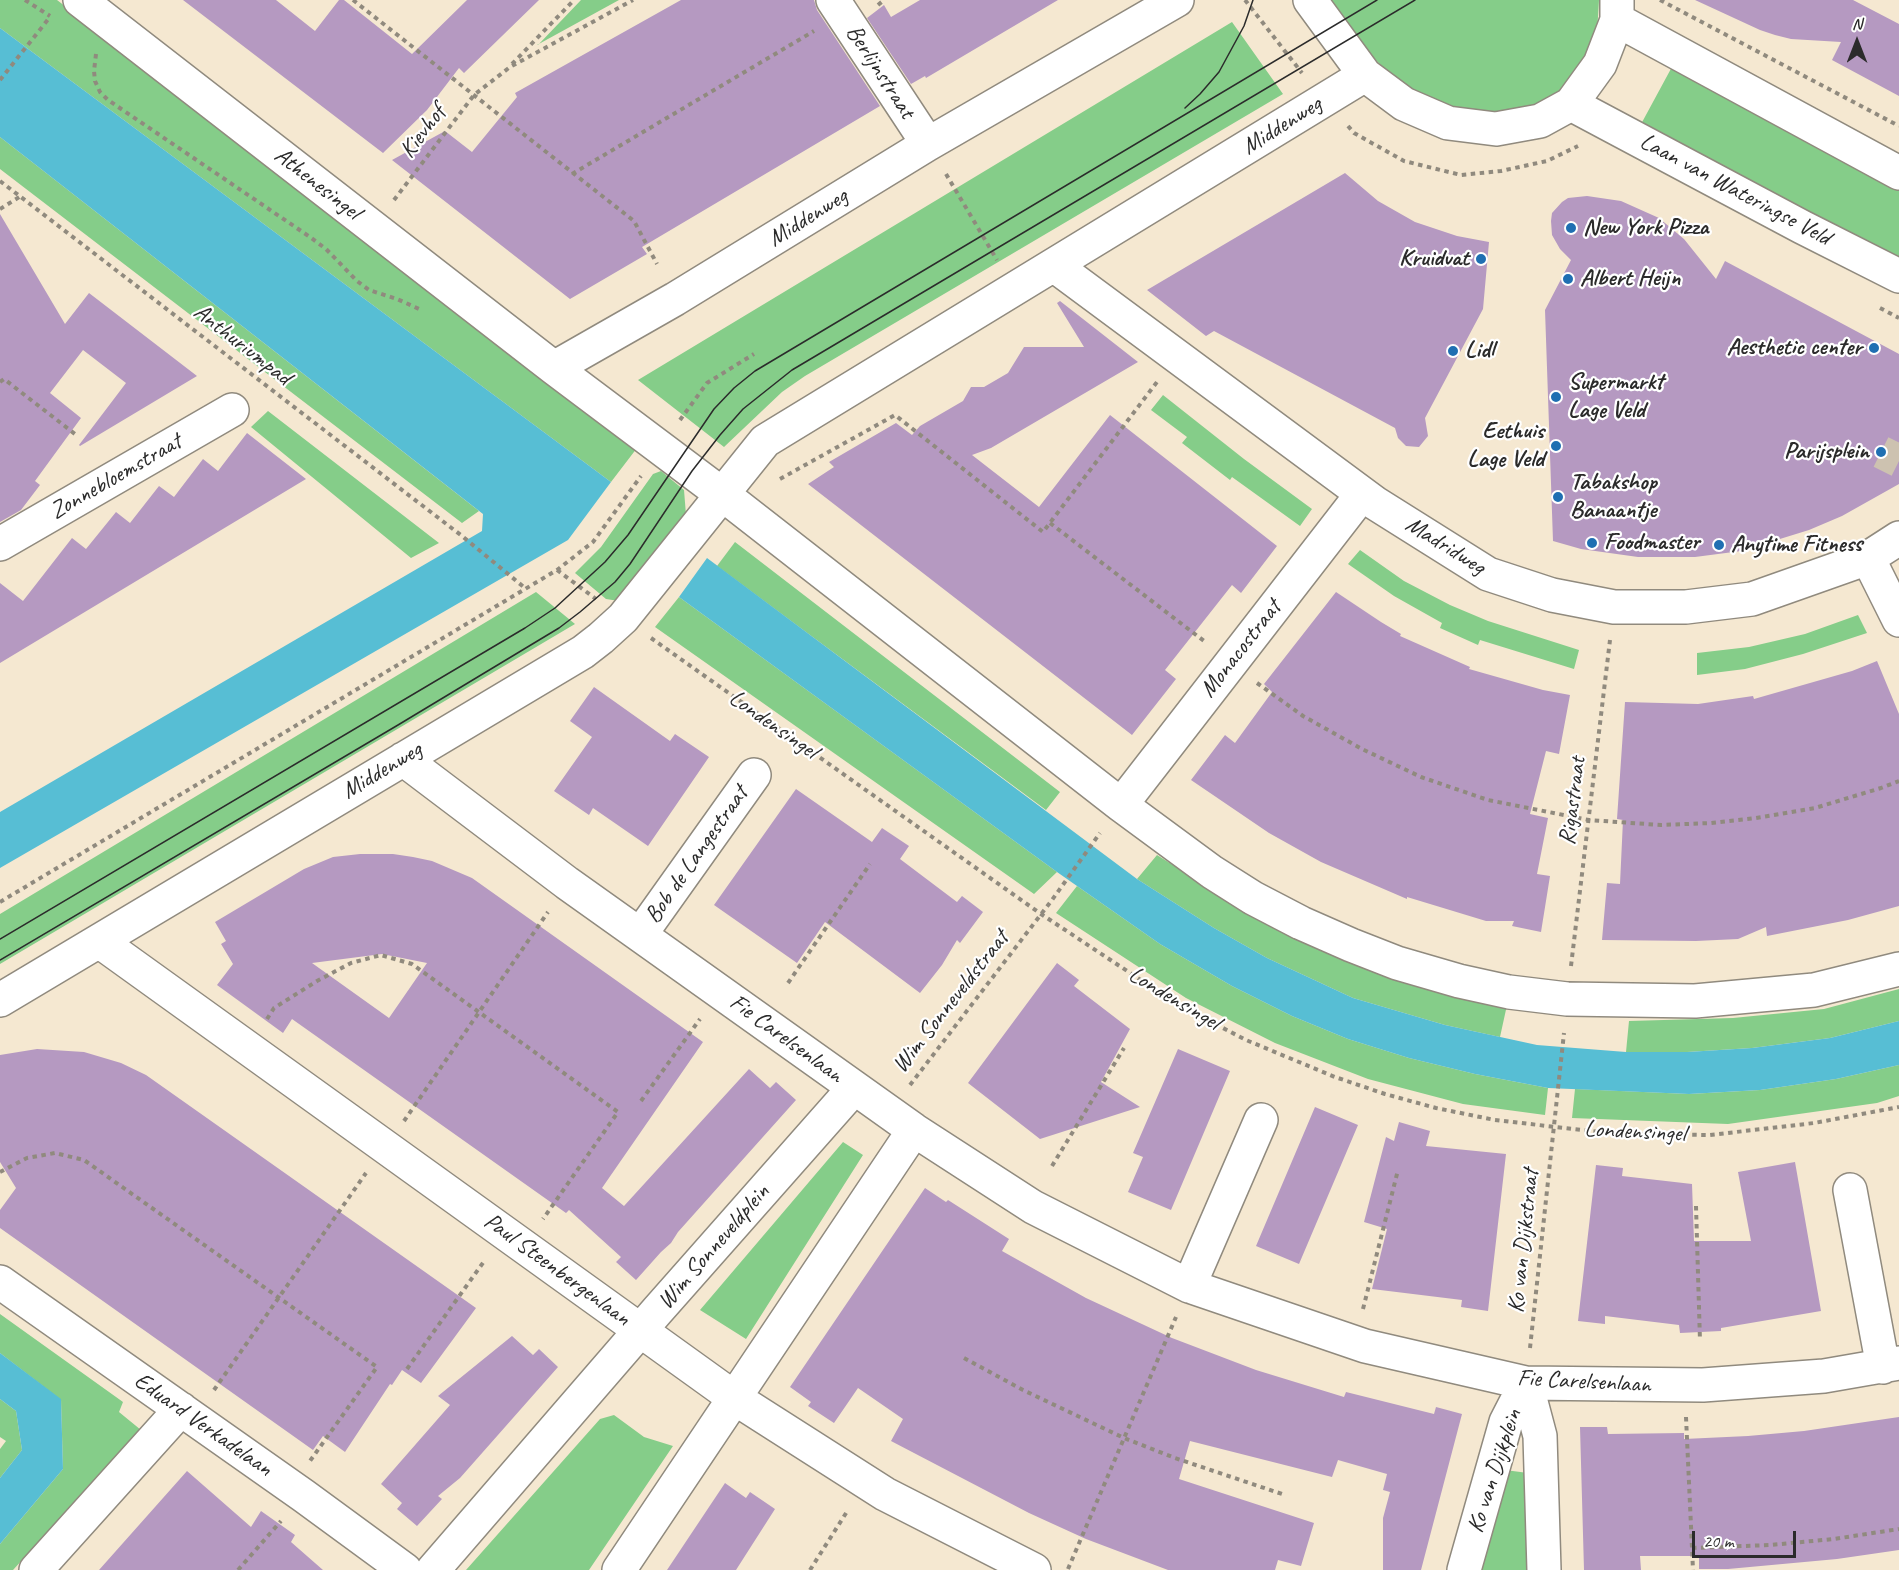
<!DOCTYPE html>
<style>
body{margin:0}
#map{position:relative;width:1899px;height:1570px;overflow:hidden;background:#f5e8d1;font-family:Caveat,sans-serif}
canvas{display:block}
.north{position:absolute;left:1827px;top:12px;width:60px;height:60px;-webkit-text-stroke:4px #fff;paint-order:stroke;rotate:0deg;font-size:16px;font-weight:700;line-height:24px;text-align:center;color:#2b2b2b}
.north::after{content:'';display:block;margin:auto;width:21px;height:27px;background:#2b2b2b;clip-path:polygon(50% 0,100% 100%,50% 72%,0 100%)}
.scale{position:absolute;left:1692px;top:1531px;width:104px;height:27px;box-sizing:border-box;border:3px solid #2b2b2b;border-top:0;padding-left:8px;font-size:18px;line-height:21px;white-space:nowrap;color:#2b2b2b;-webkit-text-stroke:4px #fff;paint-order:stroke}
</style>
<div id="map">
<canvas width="1899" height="1570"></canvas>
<div class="north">N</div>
<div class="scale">20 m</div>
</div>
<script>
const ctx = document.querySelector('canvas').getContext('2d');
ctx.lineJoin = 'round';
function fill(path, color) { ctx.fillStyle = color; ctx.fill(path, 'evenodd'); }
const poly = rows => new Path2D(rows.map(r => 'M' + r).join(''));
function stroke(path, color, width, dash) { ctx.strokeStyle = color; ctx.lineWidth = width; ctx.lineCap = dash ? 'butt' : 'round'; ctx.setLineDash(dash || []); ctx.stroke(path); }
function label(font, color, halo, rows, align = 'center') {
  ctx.font = font + ' Caveat,sans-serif'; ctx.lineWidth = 4.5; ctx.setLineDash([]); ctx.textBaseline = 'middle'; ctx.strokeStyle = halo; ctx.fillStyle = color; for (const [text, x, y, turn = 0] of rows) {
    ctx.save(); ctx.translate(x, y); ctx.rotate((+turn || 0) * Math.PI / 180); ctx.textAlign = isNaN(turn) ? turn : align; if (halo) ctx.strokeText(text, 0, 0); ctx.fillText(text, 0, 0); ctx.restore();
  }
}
fill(poly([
 [0,0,57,0,637,448,611,482,0,28],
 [581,0,619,0,537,45,538,45],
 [1329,0,1599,0,1597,33,1576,79,1561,99,1482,120,1411,96,1361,45],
 [1232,22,1283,94,805,376,782,392,724,447,638,380],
 [1673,65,1899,185,1899,257,1640,126],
 [0,137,479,511,462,523,0,169],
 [1163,395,1244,459,1312,509,1300,526,1232,477,1230,480,1182,443,1187,437,1151,410],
 [268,411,439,543,411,558,251,427],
 [661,471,684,490,686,515,619,601,606,599,575,573,601,547,653,474],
 [735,542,1060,792,1046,810,717,566],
 [1360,550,1404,581,1450,605,1488,621,1579,650,1574,669,1480,640,1478,645,1440,628,1442,623,1394,596,1348,564],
 [536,592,575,624,0,964,0,914],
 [679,597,1057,872,1034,894,655,627],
 [1858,615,1867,633,1803,654,1745,669,1697,675,1697,653,1749,647,1805,634],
 [1157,855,1240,907,1507,1005,1500,1037,1445,1025,1353,998,1267,958,1214,928,1137,879],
 [1077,886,1160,944,1232,986,1292,1016,1348,1039,1409,1058,1475,1074,1548,1088,1545,1115,1463,1104,1368,1079,1275,1043,1186,998,1056,913],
 [1899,989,1899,1021,1830,1038,1752,1048,1687,1052,1626,1052,1629,1021,1733,1018,1824,1009],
 [1899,1065,1899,1096,1877,1103,1728,1124,1572,1118,1575,1089,1689,1094,1760,1090,1836,1079],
 [843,1142,863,1155,746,1339,700,1310],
 [0,1314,123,1402,119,1412,141,1430,13,1570,0,1570,0,1544,63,1469,61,1400,0,1353],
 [0,1399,16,1411,22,1450,0,1478,0,1449,6,1441,0,1437],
 [614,1415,644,1437,673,1446,589,1570,466,1570,600,1419],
 [1505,1470,1528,1473,1529,1570,1479,1570]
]), '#85cd89');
fill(poly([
 [0,28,611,482,568,540,0,868,0,812,482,531,483,514,0,137],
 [707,558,1137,879,1214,928,1267,958,1353,998,1445,1025,1537,1045,1626,1052,1687,1052,1752,1048,1830,1038,1899,1021,1899,1065,1836,1079,1760,1090,1689,1094,1548,1088,1475,1074,1409,1058,1348,1039,1292,1016,1232,986,1160,944,1057,872,679,597],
 [0,1353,61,1399,63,1469,0,1544,0,1478,22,1450,16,1411,0,1399]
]), '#57bed4');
fill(poly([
 [183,0,276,0,315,31,339,0,344,0,412,54,467,0,539,0,464,73,459,68,427,110,383,153],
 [681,0,814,0,817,10,880,106,642,247,647,254,570,299,392,160,445,131,472,152,517,97,515,93],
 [920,0,1058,0,926,78,925,76,911,84,867,18,884,5,891,17],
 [1695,0,1853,0,1899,24,1899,96,1832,60,1841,42,1791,39,1775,35,1760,30],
 [1345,173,1378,201,1415,222,1457,236,1489,242,1483,309,1425,418,1428,436,1419,447,1406,446,1398,438,1395,428,1214,331,1206,336,1147,290],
 [1587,196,1621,201,1659,218,1684,239,1716,279,1725,261,1899,354,1899,484,1842,516,1809,530,1741,551,1695,557,1638,557,1581,549,1553,541,1545,310,1571,260,1560,249,1552,235,1551,221,1552,213,1562,202,1568,198],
 [0,214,65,324,89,293,197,376,80,446,79,445,126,383,83,350,50,393,81,418,35,481,40,485,21,510,0,522],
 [1060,301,1138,362,991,448,972,455,1039,507,1110,415,1277,546,1241,593,1232,585,1165,670,1176,679,1132,735,808,484,834,467,829,462,896,423,912,435,920,426,963,401,971,387,984,387,1008,373,1024,347,1084,347,1057,303],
 [247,433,306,479,0,663,0,583,23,601,72,538,86,549,116,512,130,523,159,486,174,497,203,459,218,471],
 [1336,592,1381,622,1401,634,1400,636,1470,667,1469,669,1543,690,1570,695,1559,754,1546,751,1530,814,1548,818,1537,874,1550,876,1541,932,1512,926,1514,921,1486,921,1407,897,1407,899,1321,862,1269,833,1191,780,1225,735,1235,743,1272,692,1264,684],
 [1877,661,1899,714,1899,906,1848,920,1767,936,1766,927,1738,939,1696,941,1602,940,1607,883,1620,884,1623,820,1617,819,1625,702,1698,704,1753,696,1754,699,1852,671],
 [594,687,670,741,675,734,709,757,648,846,593,808,589,815,554,791,592,737,570,721],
 [796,789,872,842,882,828,909,846,900,859,957,902,962,896,983,912,960,943,957,940,942,965,920,993,825,922,797,963,714,905],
 [360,854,393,854,413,857,432,861,472,878,703,1042,602,1188,624,1206,749,1069,770,1088,776,1082,796,1100,678,1232,671,1243,661,1252,636,1280,616,1262,621,1257,569,1210,566,1213,292,1019,283,1033,217,985,233,964,221,944,226,941,215,922,304,869,333,857],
 [382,954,427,963,389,1018,312,963],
 [1057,963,1079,980,1074,986,1130,1029,1101,1082,1140,1107,1040,1139,968,1083],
 [37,1049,84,1052,121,1063,146,1075,476,1308,421,1383,402,1370,392,1385,390,1384,345,1452,323,1436,313,1450,0,1228,0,1210,16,1188,0,1162,0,1055],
 [1178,1049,1230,1071,1171,1210,1128,1192,1143,1157,1133,1153],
 [1315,1107,1358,1125,1299,1264,1256,1246],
 [1399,1122,1430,1131,1426,1146,1506,1154,1488,1311,1461,1307,1462,1300,1372,1289,1387,1229,1364,1222,1386,1137,1394,1141],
 [1795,1162,1821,1311,1721,1328,1721,1331,1680,1333,1679,1325,1605,1316,1605,1324,1578,1321,1596,1165,1623,1168,1622,1176,1692,1184,1694,1241,1751,1241,1738,1172],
 [925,1188,946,1202,948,1200,1009,1239,1002,1251,1086,1298,1172,1338,1256,1370,1344,1397,1346,1392,1434,1414,1436,1407,1462,1414,1421,1570,1383,1570,1383,1518,1390,1492,1383,1490,1387,1474,1338,1460,1332,1477,1190,1441,1179,1479,1314,1523,1301,1566,1278,1560,1275,1570,1168,1570,1086,1539,1029,1513,891,1441,903,1419,858,1388,834,1423,808,1406,811,1402,790,1387],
 [512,1336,533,1355,539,1349,558,1367,460,1478,438,1496,442,1499,417,1526,397,1509,402,1503,381,1484,450,1405,438,1396],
 [1899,1417,1899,1550,1837,1559,1728,1569,1699,1569,1699,1556,1640,1556,1641,1570,1584,1570,1580,1427,1607,1427,1608,1434,1684,1433,1684,1439,1748,1436,1804,1431],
 [187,1471,251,1527,261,1511,295,1535,291,1542,323,1570,99,1570],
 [725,1483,746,1498,750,1492,775,1509,736,1570,667,1570]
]), '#b599c1');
stroke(poly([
 [1881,452,1899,461]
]), '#cdc2b0', 33, [33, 16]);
const minor = poly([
 [80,0,554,368,735,504,1121,805,1212,872,1253,898,1301,923,1351,945,1397,963,1459,981,1509,992,1567,999,1695,1001,1814,990,1899,969],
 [833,0,928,144],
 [1310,0,1365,75,1404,104,1448,123,1496,129,1540,121,1571,104,1600,64,1617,20,1617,0],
 [1617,20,1899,173],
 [1571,104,1802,227,1899,276],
 [1055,266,1375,503,1488,574,1552,595,1614,607,1686,607,1752,599,1868,558,1899,538],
 [554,368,675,299,928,144,1177,0],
 [0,544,232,410],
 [1868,558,1899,620],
 [403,759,567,883,914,1130,1033,1207,1189,1286,1365,1346,1526,1383,1703,1385,1824,1376,1899,1363],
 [1121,805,1362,494],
 [640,935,754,775],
 [99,941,733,1397,885,1494,1034,1570],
 [0,1000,583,652,601,638,623,618,765,441,1365,75],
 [1850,1190,1883,1367],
 [0,1282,304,1496,405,1570],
 [1189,1286,1261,1120],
 [1526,1383,1540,1436,1544,1570],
 [36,1570,181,1409],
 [433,1570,657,1311,854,1088],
 [619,1570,914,1130],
 [1464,1570,1506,1422,1526,1383]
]);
stroke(minor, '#908a7e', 36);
stroke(poly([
 [25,0,50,16],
 [353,0,634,221,657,264],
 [1245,0,1302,73],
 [1660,0,1899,126],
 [878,5,884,0],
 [96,54,94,71,95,81,100,92,108,100,310,237,326,249,357,281,369,290,397,299,419,309],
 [512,64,574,0],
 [0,80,50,17],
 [1348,126,1354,133,1404,161,1461,175,1501,171,1547,161,1578,146],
 [572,174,814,31],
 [946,174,997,260],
 [0,181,462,536,525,588],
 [394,200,474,95,510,67,633,0],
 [0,209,21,196],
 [1880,308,1899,318],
 [0,382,4,379,75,434],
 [680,420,707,383,754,354],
 [780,479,895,415,1043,532,1157,382],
 [1050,523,1204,641],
 [557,570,596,599],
 [651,638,1041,914,1177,1004,1246,1040,1335,1077,1385,1094,1436,1108,1495,1120,1617,1134,1710,1135,1814,1123,1899,1107],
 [1257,683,1303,716,1362,749,1421,777,1488,800,1589,820,1661,825,1711,823,1756,818,1815,808,1881,788,1899,781],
 [0,902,557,570,593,542,641,476],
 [1571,966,1610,640],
 [788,983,870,864],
 [267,1019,274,1008,317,981,351,963,381,955,412,964,618,1112,543,1219],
 [910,1085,1052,900,1100,833],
 [641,1101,700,1019],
 [404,1121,548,912],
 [1052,1166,1124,1048],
 [0,1172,27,1158,55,1153,84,1160,377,1367,310,1461],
 [1696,1206,1700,1341],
 [1363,1309,1398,1170],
 [1530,1348,1564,1033],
 [964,1358,1023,1390,1124,1438,1175,1458,1285,1495],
 [407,1369,485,1260],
 [214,1390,366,1173],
 [1686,1417,1693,1570],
 [1692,1548,1770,1545,1834,1539,1899,1529],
 [1068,1569,1176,1317],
 [238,1570,281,1521],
 [810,1570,848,1510]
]), '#908a7e', 4, [4.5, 4.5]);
stroke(minor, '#fff', 33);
stroke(poly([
 [1185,108,1200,94,1219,72,1244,26,1253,0],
 [0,939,525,628,555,608,605,562,628,535,714,409,734,388,755,371,1377,0],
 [0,960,398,725,559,628,580,612,615,582,630,564,692,471,720,435,743,409,792,370,1415,0]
]), '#2b2b2b', 1.5);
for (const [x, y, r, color] of [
 [1571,228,6,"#1f6fb2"],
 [1481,259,6,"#1f6fb2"],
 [1568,279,6,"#1f6fb2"],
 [1874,348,6,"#1f6fb2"],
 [1453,351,6,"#1f6fb2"],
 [1556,397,6,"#1f6fb2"],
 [1556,446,6,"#1f6fb2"],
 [1881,452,6,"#1f6fb2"],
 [1558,497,6,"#1f6fb2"],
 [1592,543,6,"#1f6fb2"],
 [1719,545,6,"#1f6fb2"]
]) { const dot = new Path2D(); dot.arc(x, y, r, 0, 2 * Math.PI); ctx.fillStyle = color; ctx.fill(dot); stroke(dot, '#fff', 2); }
label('24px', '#2b2b2b', '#fff', [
 ["Berlijnstraat",880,72,57],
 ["Middenweg",1282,126,-32],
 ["Kievhof",423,132,-53],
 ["Athenesingel",317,184,38],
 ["Laan van Wateringse Veld",1735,190,28],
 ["Middenweg",808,218,-32],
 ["Anthuriumpad",242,345,38],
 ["Zonnebloemstraat",116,477,-30],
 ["Madridweg",1445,546,32],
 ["Monacostraat",1241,649,-52],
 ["Londensingel",773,725,35],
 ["Middenweg",382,771,-31],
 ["Rigastraat",1573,801,-83],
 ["Bob de Langestraat",697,855,-55],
 ["Londensingel",1174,999,31],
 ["Wim Sonneveldstraat",951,1002,-52],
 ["Fie Carelsenlaan",786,1039,36],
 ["Londensingel",1635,1132,3],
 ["Ko van Dijkstraat",1524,1241,-84],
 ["Wim Sonneveldplein",714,1247,-49],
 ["Paul Steenbergenlaan",557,1270,36],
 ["Fie Carelsenlaan",1584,1382,3],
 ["Eduard Verkadelaan",203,1425,35],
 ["Ko van Dijkplein",1495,1471,-72]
]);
label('bold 24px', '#2b2b2b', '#fff', [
 ["New York Pizza",1583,228],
 ["Kruidvat",1469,259,"right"],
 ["Albert Heijn",1580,279],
 ["Aesthetic center",1862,348,"right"],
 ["Lidl",1465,351],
 ["Supermarkt",1568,383],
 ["Lage Veld",1568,411],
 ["Eethuis",1544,432,"right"],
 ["Lage Veld",1544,460,"right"],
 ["Parijsplein",1869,452,"right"],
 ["Tabakshop",1570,483],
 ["Banaantje",1570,511],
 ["Foodmaster",1604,543],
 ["Anytime Fitness",1731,545]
], 'left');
</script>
